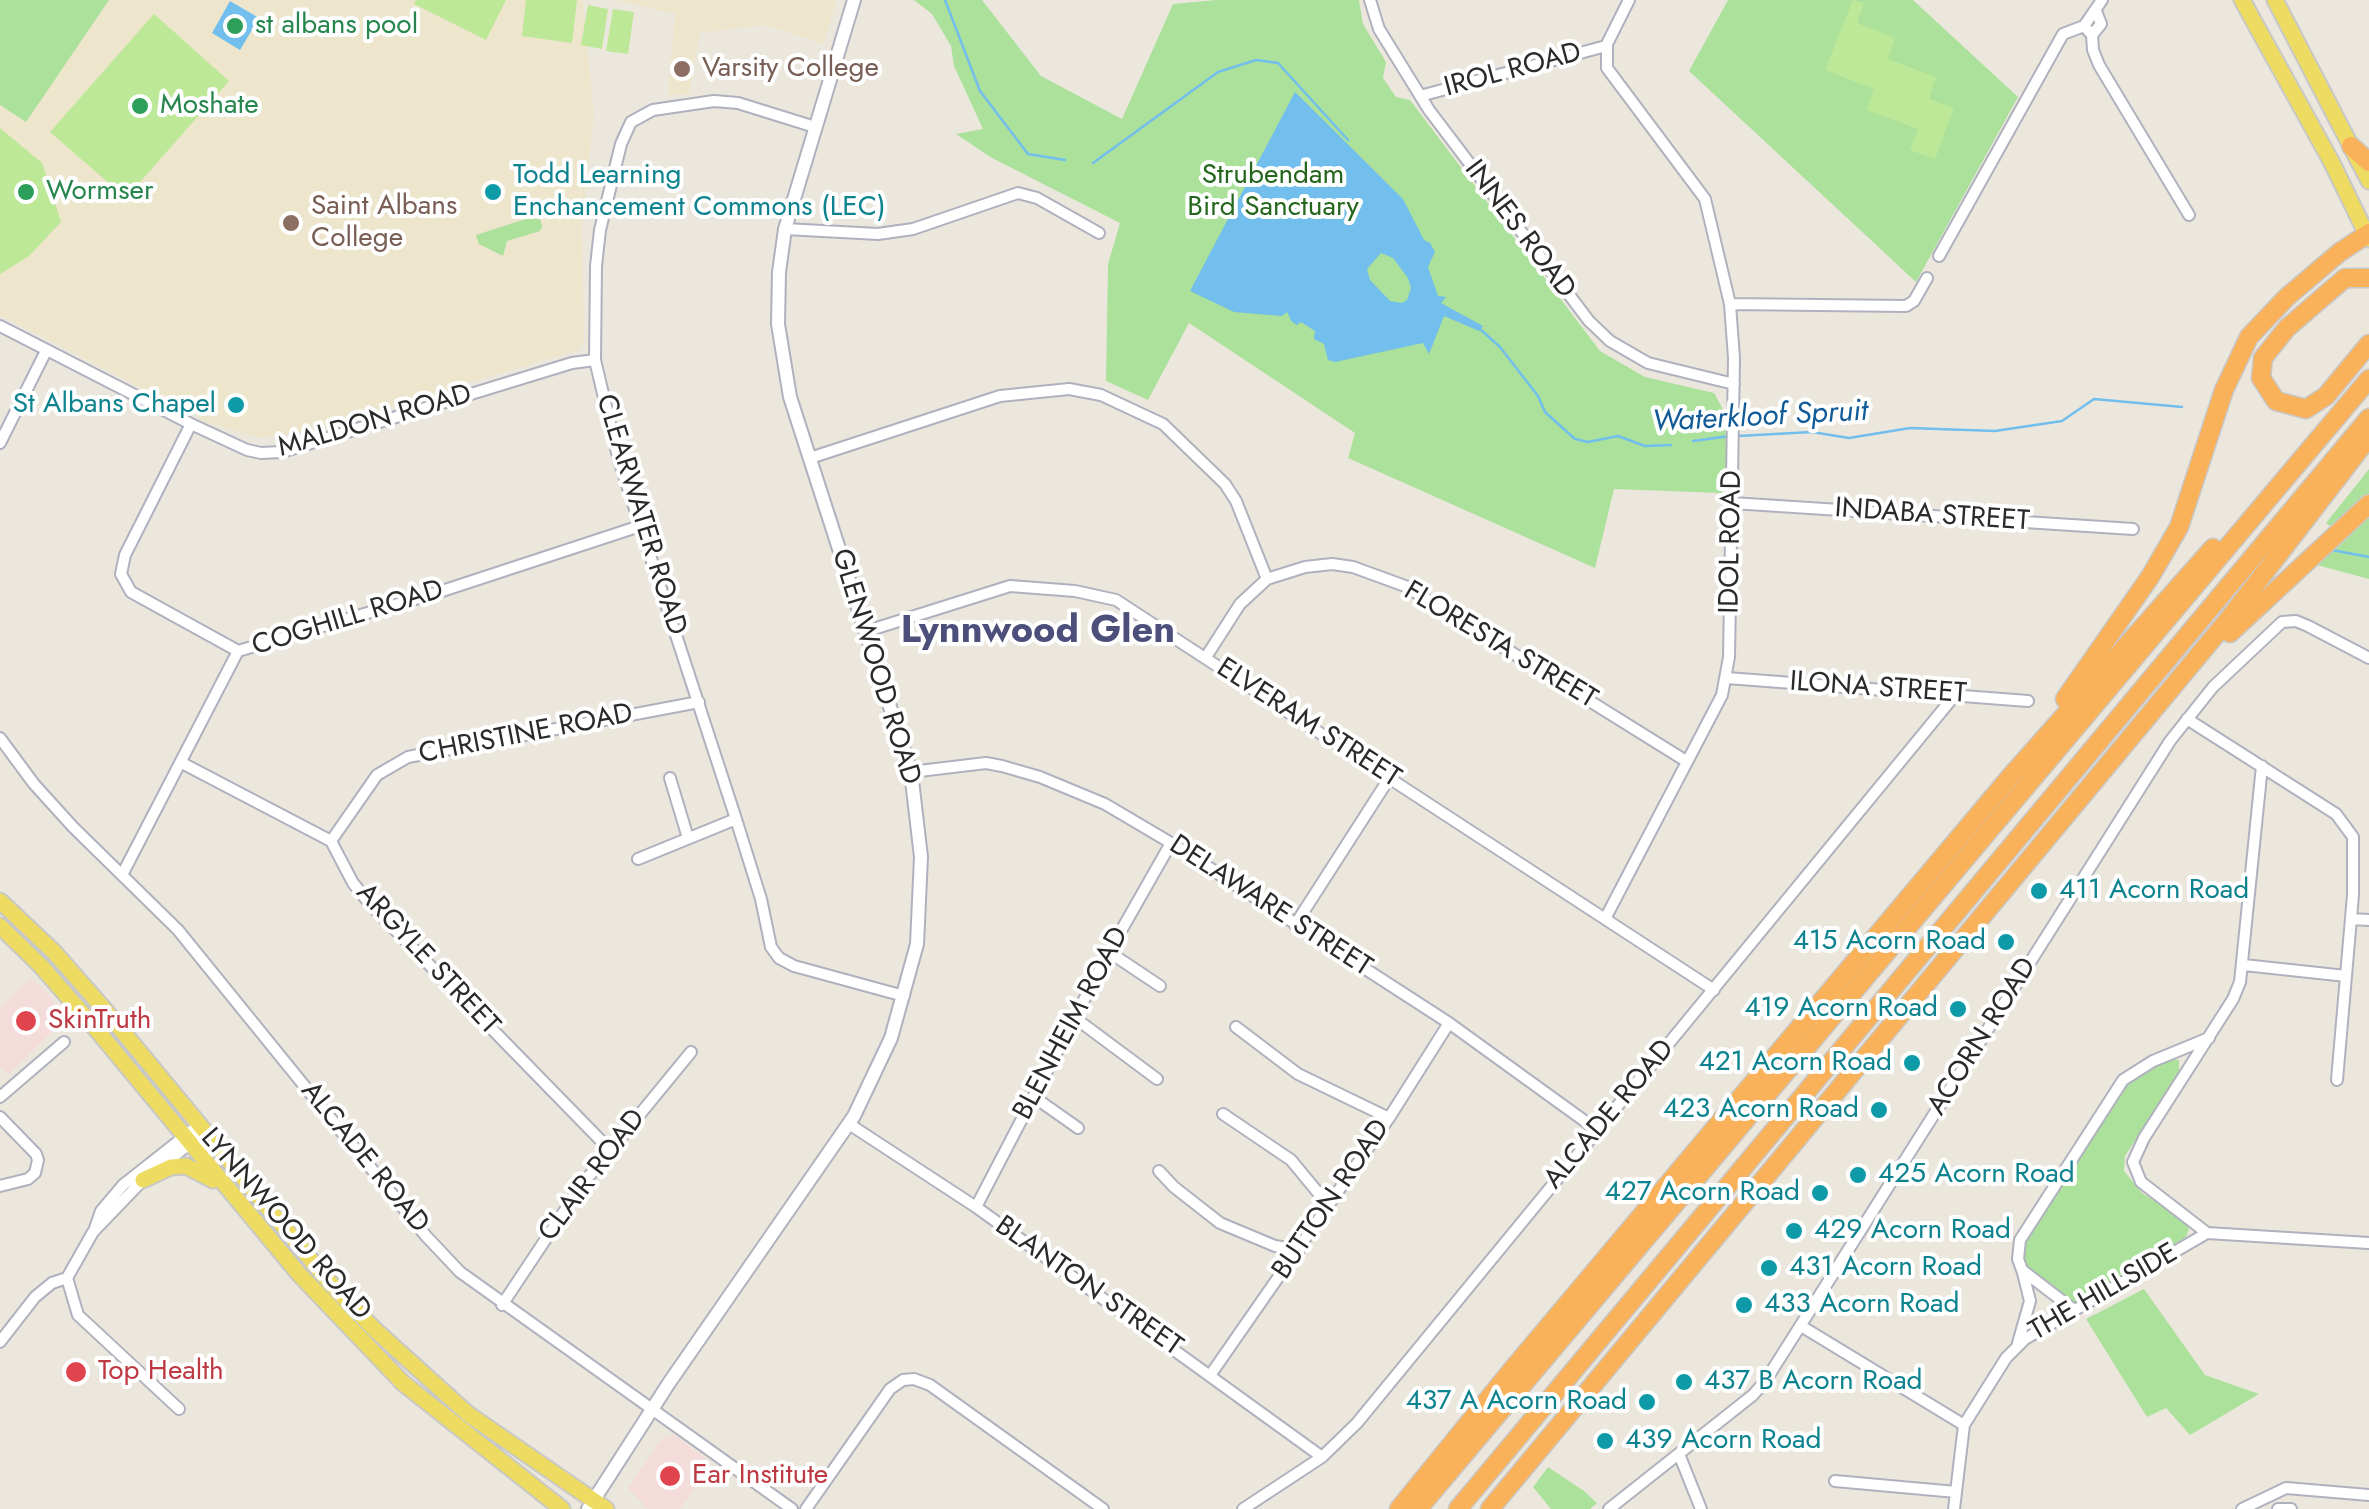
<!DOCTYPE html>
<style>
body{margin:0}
canvas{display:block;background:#ece7dd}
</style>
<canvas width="2369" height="1509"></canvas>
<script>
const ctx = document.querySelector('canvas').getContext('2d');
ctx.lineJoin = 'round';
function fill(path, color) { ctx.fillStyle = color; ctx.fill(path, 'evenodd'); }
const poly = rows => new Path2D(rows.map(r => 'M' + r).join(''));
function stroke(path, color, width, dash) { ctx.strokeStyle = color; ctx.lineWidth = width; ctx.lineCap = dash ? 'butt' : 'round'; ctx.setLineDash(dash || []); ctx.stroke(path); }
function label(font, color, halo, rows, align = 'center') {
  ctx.font = font + ' Jost,sans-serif'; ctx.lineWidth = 8; ctx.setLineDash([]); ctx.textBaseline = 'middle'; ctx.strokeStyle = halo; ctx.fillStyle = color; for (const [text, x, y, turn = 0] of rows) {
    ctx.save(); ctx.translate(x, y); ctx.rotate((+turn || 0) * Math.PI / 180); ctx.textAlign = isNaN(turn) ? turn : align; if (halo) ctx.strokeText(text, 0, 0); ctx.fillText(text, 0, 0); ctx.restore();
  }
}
fill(poly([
 [0,0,583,0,594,115,582,227,584,341,579,350,304,432,259,438,201,421,188,405,176,406,0,315],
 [615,0,836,0,824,44,765,25,700,33,689,94,668,95,675,14]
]), '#ede6cd');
fill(poly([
 [31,978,54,1001,50,1034,8,1074,0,1066,0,1008],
 [674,1435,711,1463,680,1509,648,1509,628,1488,662,1439]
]), '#f3dcda');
fill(poly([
 [0,0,109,0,26,122,0,105],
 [914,0,982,0,1041,76,1122,119,1173,4,1216,0,1359,0,1363,24,1386,62,1383,78,1396,97,1410,100,1600,351,1645,377,1714,393,1725,413,1727,479,1720,480,1722,493,1614,489,1595,568,1348,458,1355,433,1189,323,1148,400,1106,381,1108,264,1120,223,992,158,956,134,983,129,954,66,951,46,932,14],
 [1728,0,1913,0,2018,97,1916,282,1689,71],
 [538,211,542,226,540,231,507,241,503,256,479,244,476,235,532,217,532,213],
 [2369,469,2369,494,2330,526,2326,523],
 [2369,511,2369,579,2313,564],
 [2165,1059,2179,1060,2179,1072,2125,1156,2124,1171,2142,1193,2184,1220,2189,1229,2186,1237,2086,1300,2075,1303,2037,1277,2026,1264,2024,1254,2027,1237,2131,1078],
 [2144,1289,2205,1375,2259,1394,2190,1435,2166,1408,2147,1417,2086,1319],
 [1548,1467,1584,1491,1597,1503,1590,1509,1551,1509,1533,1487]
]), '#abe19b');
fill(poly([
 [416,0,506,0,486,40,414,4],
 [526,0,577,0,572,43,522,36],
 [1853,0,1864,3,1857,23,1895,38,1888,59,1936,77,1929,99,1954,108,1935,159,1910,150,1918,129,1867,110,1874,89,1825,70],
 [588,5,608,9,602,49,581,45],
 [613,9,634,12,628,54,606,51],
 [154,14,229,81,126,198,50,132],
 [0,128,42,163,61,222,29,256,0,274]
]), '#bce897');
fill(poly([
 [230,1,259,18,240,50,212,33],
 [1295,92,1403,199,1424,240,1430,243,1435,252,1428,267,1438,296,1446,297,1441,303,1483,326,1479,331,1444,316,1429,354,1423,343,1335,362,1328,360,1324,344,1314,339,1315,331,1301,322,1297,325,1292,322,1287,312,1282,316,1234,312,1190,291],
 [1381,253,1393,258,1408,278,1411,288,1407,300,1402,303,1390,301,1370,280,1367,269]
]), '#72beec');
stroke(poly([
 [945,0,980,91,1028,154,1065,160],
 [1093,163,1218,72,1256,60,1278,63,1348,140],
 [1480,329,1500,347,1538,396,1545,412,1575,439,1588,442,1618,436,1645,446,1671,445],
 [1738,436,1812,432,1849,438,1910,428,1995,431,2062,421,2094,399,2182,407],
 [1693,441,1730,436],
 [2332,550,2369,557]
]), '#72beec', 2.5);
const minor = poly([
 [1370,0,1379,29,1429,110,1589,321,1610,341,1648,363,1734,384],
 [2096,11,2101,24,2092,35,2084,26,2102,0],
 [2092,35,2093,50,2099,65,2189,215],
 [1420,96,1606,46],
 [815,127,738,103,714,101,653,110,631,122,621,144,600,230,596,266,595,360,618,457,736,819,761,899,771,947,779,958,794,966,904,996],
 [785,229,878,234,913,229,1018,193,1037,198,1099,233],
 [1939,256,2063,34,2084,26],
 [1730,304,1906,306,1914,301,1927,278],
 [0,326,191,424,247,450,261,453,282,452,572,363,595,360],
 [191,424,125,555,121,574,131,592,238,651],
 [0,443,46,351],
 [810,458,1000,396,1069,389,1101,395,1163,424,1225,484,1236,501,1267,579,1305,567,1332,564,1353,567,1405,586,1686,761],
 [1732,503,2133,529],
 [867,631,1010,586,1075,591,1116,600,1714,990],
 [1206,657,1240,604,1267,579],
 [1727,678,2028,701],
 [2187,719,2336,814,2353,837,2353,895,2337,1080],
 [0,738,34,784,73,827,178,930,426,1236,460,1272,792,1509],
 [182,763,331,841,353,883,370,904,610,1150],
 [911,772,986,763,1002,766,1040,777,1105,804,1171,843,1449,1023,1597,1130],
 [670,778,688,838],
 [331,841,377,775,408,757,699,702],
 [638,859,736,819],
 [122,875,238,651,439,592,640,526],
 [1606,917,1722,695,1729,657,1734,358,1730,304,1705,199,1607,68,1607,44,1629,0],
 [2351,919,2369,920],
 [1295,925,1390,777],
 [1109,952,1160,986],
 [2244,965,2346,976],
 [1075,1018,1157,1079],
 [1236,1027,1298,1074,1389,1118],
 [0,1097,64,1042],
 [1034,1097,1078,1128],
 [1223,1114,1291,1160,1329,1206],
 [0,1117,36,1154,38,1160,35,1173,28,1179,0,1186],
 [849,1124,976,1207,1322,1457],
 [1159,1171,1174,1187,1220,1223,1275,1246,1299,1250],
 [976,1207,1109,952,1171,843],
 [94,1231,101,1211,123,1185,199,1125],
 [2207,1233,2141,1182,2133,1162,2144,1138,2233,999,2240,982,2262,766],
 [67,1278,78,1315,179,1409],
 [502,1305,581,1186,691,1052],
 [2074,1310,2022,1270,2018,1259,2020,1240,2123,1080,2153,1061,2209,1038],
 [1801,1326,1964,1425],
 [0,1342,35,1297,52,1283,67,1278,93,1232,143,1180,205,1132],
 [2018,1343,2030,1301,2023,1273],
 [1211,1374,1389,1118,1449,1023],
 [1679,1454,1701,1509],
 [1835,1481,1956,1492],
 [806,1509,890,1389,903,1380,914,1379,930,1385,1103,1509],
 [1243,1509,1322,1457,1357,1423,1955,695],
 [1609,1509,1753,1395,1766,1380,2170,741,2213,687,2282,622,2296,621,2308,626,2369,658],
 [1954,1509,1964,1425,2006,1358,2025,1339,2207,1233,2369,1243],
 [2242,1509,2286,1488,2369,1495],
 [2278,1509,2291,1509]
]);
const tertiary = poly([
 [588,1509,669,1383,854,1116,891,1038,917,944,921,857,911,772,790,397,778,324,779,272,785,229,854,0]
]);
const primary = poly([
 [2242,0,2331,161,2369,239],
 [2275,0,2369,181],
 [0,901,54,952,104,1009,330,1283,373,1328,468,1414,606,1509],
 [0,926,41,966,96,1029,299,1274,403,1383,562,1509],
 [143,1180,171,1167,186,1166,213,1180]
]);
const motorway = poly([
 [2351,146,2369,162],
 [2369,278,2345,278,2287,328,2263,358,2261,378,2276,401,2306,409,2326,396,2369,344],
 [2230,633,2369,504],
 [2065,699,2150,577,2179,527,2224,390,2249,337,2287,297,2340,252,2369,233],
 [1399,1509,1511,1371,2010,777,2213,548],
 [1418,1509,2369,379],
 [1458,1509,2369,418],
 [1490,1509,2228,620,2369,437]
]);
stroke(minor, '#b0b1be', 14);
stroke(tertiary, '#b0b1be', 16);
stroke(primary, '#c8c8c8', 19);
stroke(motorway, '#c8c8c8', 21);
stroke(minor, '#fff', 10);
stroke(tertiary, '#fff', 12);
stroke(primary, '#eddc61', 15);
stroke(motorway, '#fab25a', 18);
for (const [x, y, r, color] of [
 [235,26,10,"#2e9e5b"],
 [682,69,10,"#8d6e63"],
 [140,106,10,"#2e9e5b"],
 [26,192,10,"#2e9e5b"],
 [493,192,10,"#0f9aa8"],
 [291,223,10,"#8d6e63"],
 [236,405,10,"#0f9aa8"],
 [2039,891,10,"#0f9aa8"],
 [2006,942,10,"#0f9aa8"],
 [1958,1009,10,"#0f9aa8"],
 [26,1021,12,"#e0444e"],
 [1912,1063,10,"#0f9aa8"],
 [1879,1110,10,"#0f9aa8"],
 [1858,1175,10,"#0f9aa8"],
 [1820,1193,10,"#0f9aa8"],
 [1794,1231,10,"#0f9aa8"],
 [1769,1268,10,"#0f9aa8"],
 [1744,1305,10,"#0f9aa8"],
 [76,1372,12,"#e0444e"],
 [1684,1382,10,"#0f9aa8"],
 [1647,1402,10,"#0f9aa8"],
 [1605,1441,10,"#0f9aa8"],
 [670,1476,12,"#e0444e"]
]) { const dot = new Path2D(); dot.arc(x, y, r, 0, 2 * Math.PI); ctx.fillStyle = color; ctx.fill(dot); stroke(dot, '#fff', 4); }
label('28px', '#27864d', '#fff', [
 ["st albans pool",255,26],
 ["Moshate",160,106],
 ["Wormser",46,192]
], 'left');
label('28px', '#785e54', '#fff', [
 ["Varsity College",702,69],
 ["Saint Albans",311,207],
 ["College",311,239]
], 'left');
label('28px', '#2a2a2a', '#fff', [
 ["IROL ROAD",1513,71,-15],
 ["INNES ROAD",1519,230,53],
 ["MALDON ROAD",375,422,-16],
 ["CLEARWATER ROAD",640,515,73],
 ["INDABA STREET",1932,516,4],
 ["IDOL ROAD",1732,542,-89],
 ["COGHILL ROAD",348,619,-17],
 ["FLORESTA STREET",1500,646,31],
 ["GLENWOOD ROAD",875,667,73],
 ["ILONA STREET",1878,689,4],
 ["ELVERAM STREET",1308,724,33],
 ["CHRISTINE ROAD",526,735,-11],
 ["DELAWARE STREET",1270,907,33],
 ["ARGYLE STREET",427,960,47],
 ["BLENHEIM ROAD",1072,1024,-62],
 ["ACORN ROAD",1983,1037,-58],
 ["ALCADE ROAD",1610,1115,-50],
 ["ALCADE ROAD",364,1158,51],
 ["CLAIR ROAD",593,1176,-53],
 ["BUTTON ROAD",1332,1200,-56],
 ["LYNNWOOD ROAD",285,1225,49],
 ["BLANTON STREET",1088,1287,35],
 ["THE HILLSIDE",2104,1293,-30]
]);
label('28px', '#0d838f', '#fff', [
 ["Todd Learning",513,176],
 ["Enchancement Commons (LEC)",513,208],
 ["St Albans Chapel",216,405,"right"],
 ["411 Acorn Road",2059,891],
 ["415 Acorn Road",1986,942,"right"],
 ["419 Acorn Road",1938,1009,"right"],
 ["421 Acorn Road",1892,1063,"right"],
 ["423 Acorn Road",1859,1110,"right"],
 ["425 Acorn Road",1878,1175],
 ["427 Acorn Road",1800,1193,"right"],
 ["429 Acorn Road",1814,1231],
 ["431 Acorn Road",1789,1268],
 ["433 Acorn Road",1764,1305],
 ["437 B Acorn Road",1704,1382],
 ["437 A Acorn Road",1627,1402,"right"],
 ["439 Acorn Road",1625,1441]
], 'left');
label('28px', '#23661c', '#fff', [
 ["Strubendam",1273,176],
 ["Bird Sanctuary",1273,208]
]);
label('28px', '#be3a42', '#fff', [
 ["SkinTruth",48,1021],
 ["Top Health",98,1372],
 ["Ear Institute",692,1476]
], 'left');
label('italic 30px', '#115a98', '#fff', [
 ["Waterkloof Spruit",1760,418,-3]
]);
label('bold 38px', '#4c4f7a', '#fff', [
 ["Lynnwood Glen",1038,633]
]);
</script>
